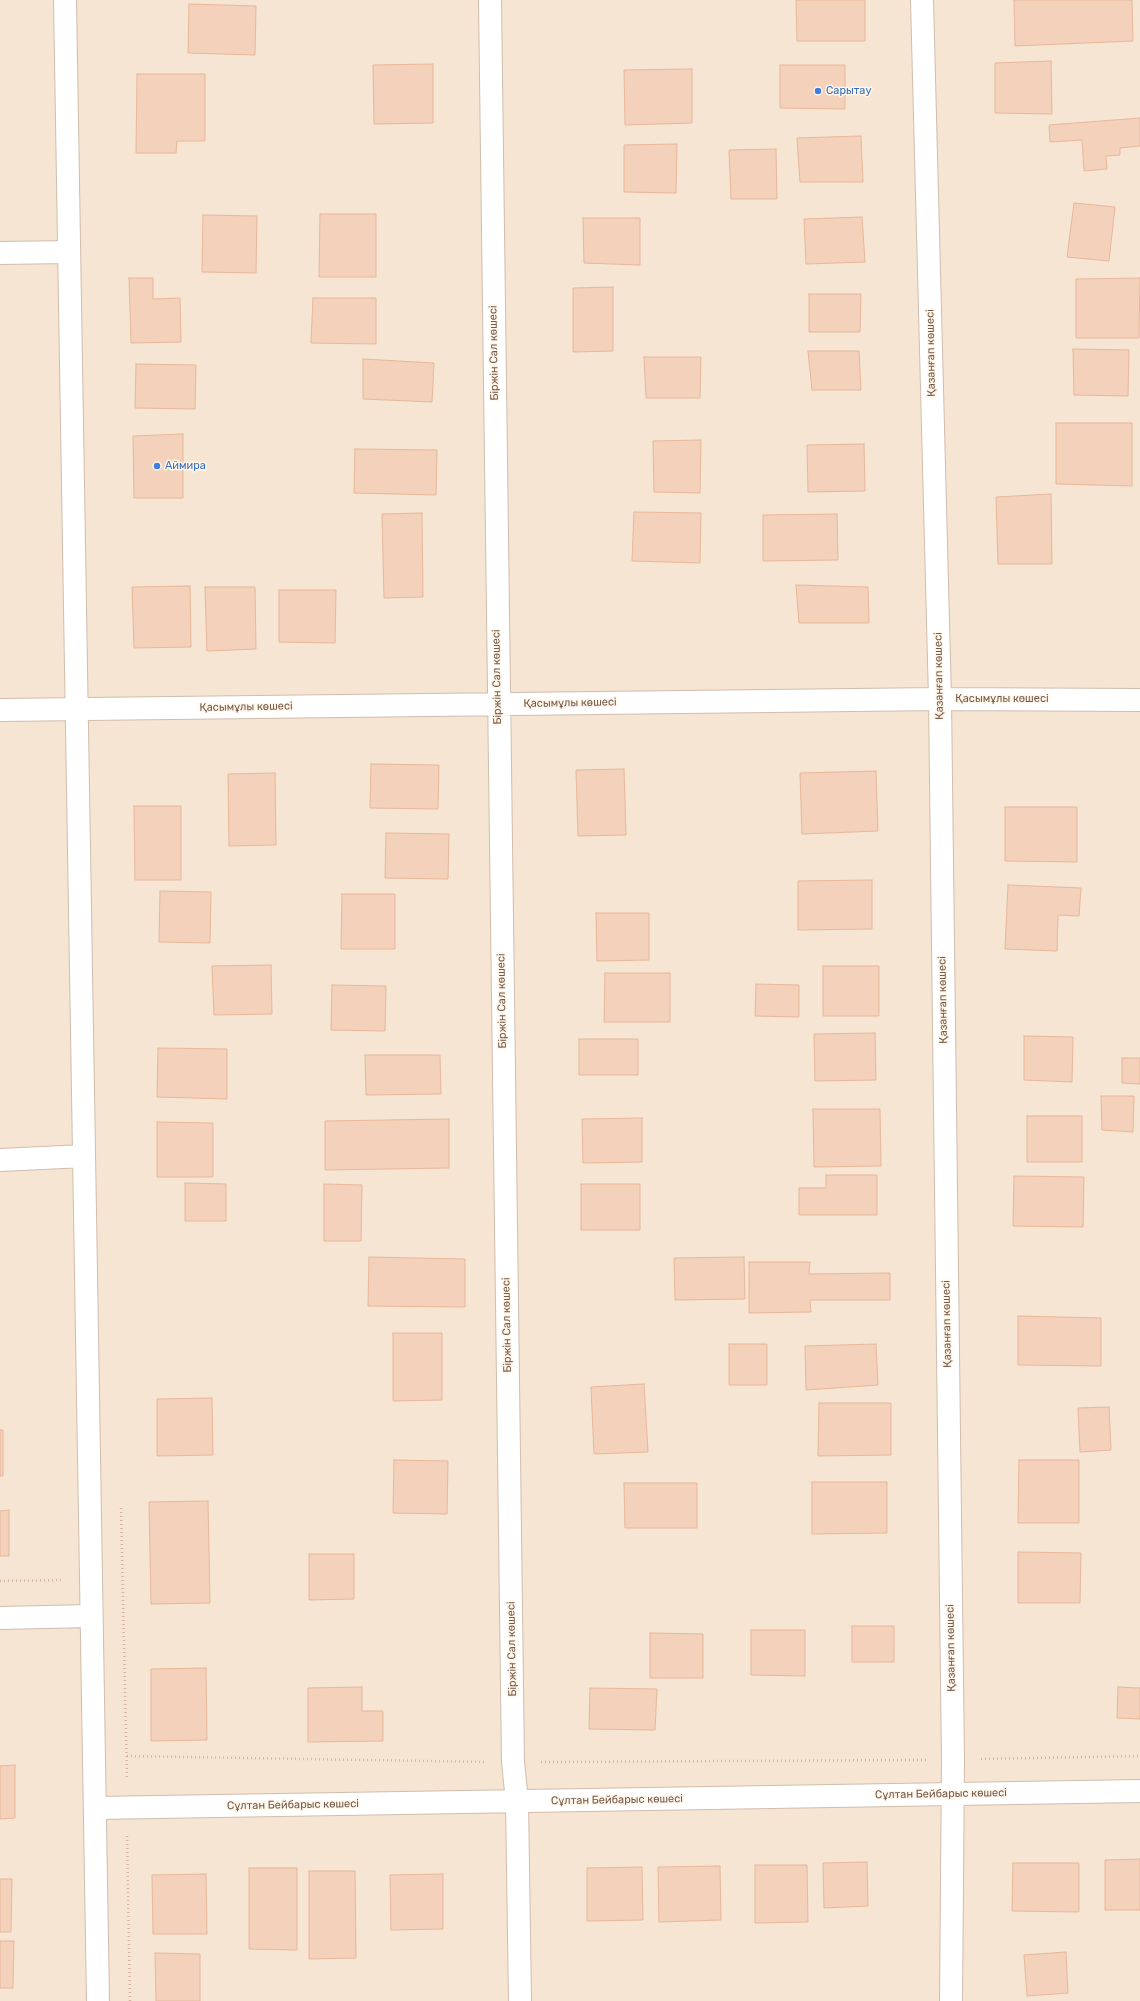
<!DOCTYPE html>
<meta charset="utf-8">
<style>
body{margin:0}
canvas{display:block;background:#fdf3e4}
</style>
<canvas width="1140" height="2001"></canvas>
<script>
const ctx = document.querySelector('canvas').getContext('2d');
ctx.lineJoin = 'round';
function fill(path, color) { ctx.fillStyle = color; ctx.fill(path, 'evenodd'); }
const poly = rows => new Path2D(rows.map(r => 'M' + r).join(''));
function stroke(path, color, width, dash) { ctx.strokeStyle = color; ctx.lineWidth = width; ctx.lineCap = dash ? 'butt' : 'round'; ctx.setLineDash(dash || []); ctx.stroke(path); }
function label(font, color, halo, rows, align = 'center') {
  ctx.font = font + ' Rubik,sans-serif'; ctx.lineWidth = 3; ctx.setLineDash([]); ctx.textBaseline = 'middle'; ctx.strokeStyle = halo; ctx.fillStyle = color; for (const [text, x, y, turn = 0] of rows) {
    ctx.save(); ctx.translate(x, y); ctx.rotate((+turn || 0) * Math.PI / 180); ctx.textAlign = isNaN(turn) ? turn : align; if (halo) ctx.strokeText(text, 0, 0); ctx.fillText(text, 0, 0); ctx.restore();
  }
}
fill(poly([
 [0,0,1140,0,1140,2001,0,2001]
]), '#f5e5d2');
const building = poly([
 [796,0,865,0,865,41,797,41,796,0],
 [1014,0,1132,0,1133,41,1015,46,1014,0],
 [189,4,256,6,255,55,188,53,189,4],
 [1051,61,1052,114,995,113,995,63,1051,61],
 [433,64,433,123,374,124,373,65,433,64],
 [780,65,845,65,845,109,780,108,780,65],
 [692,69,692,123,625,125,624,70,692,69],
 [137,74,205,74,205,141,177,141,176,153,136,153,137,74],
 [1140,118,1140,146,1120,148,1120,155,1106,156,1107,169,1084,171,1082,140,1050,142,1049,125,1140,118],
 [861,136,863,182,800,182,797,138,861,136],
 [677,144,676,193,624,192,624,145,677,144],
 [776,149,777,199,731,199,729,150,776,149],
 [1074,203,1115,207,1109,261,1067,257,1074,203],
 [320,214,376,214,376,277,319,277,320,214],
 [203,215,257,216,256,273,202,272,203,215],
 [862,217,865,262,806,264,804,219,862,217],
 [583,218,640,218,640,265,584,263,583,218],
 [129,278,153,278,153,299,180,298,181,342,131,343,129,278],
 [1140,278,1139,338,1076,338,1076,279,1140,278],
 [613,287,613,351,573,352,573,288,613,287],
 [809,294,861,294,860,332,809,332,809,294],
 [313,298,376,298,376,344,311,343,313,298],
 [1073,349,1129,350,1128,396,1074,395,1073,349],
 [808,351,859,351,861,390,812,390,808,351],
 [644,357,701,357,700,398,646,398,644,357],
 [363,359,434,363,432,402,363,399,363,359],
 [136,364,196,365,195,409,135,408,136,364],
 [1056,423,1132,423,1132,486,1056,484,1056,423],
 [183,434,183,498,134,498,133,436,183,434],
 [701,440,700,493,654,492,653,441,701,440],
 [864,444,865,491,808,492,807,445,864,444],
 [355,449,437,450,436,495,354,493,355,449],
 [1051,494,1052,564,998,564,996,497,1051,494],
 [634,512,701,513,700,563,632,561,634,512],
 [422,513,423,597,384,598,382,514,422,513],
 [837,514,838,560,763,561,763,515,837,514],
 [796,585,868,587,869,623,799,623,796,585],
 [190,586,191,647,134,648,132,587,190,586],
 [205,587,255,587,256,649,207,651,205,587],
 [279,590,336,590,335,643,279,642,279,590],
 [371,764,439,765,438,809,370,808,371,764],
 [624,769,626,835,578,836,576,770,624,769],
 [876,771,878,831,802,834,800,773,876,771],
 [275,773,276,845,229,846,228,774,275,773],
 [134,806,181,806,181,880,135,880,134,806],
 [1005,807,1077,807,1077,862,1005,861,1005,807],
 [386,833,449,834,448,879,385,878,386,833],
 [872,880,872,929,798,930,798,881,872,880],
 [1008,885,1081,888,1079,916,1058,915,1057,951,1005,949,1008,885],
 [160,891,211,892,210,943,159,942,160,891],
 [342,894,395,894,395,949,341,949,342,894],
 [596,913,649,913,649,960,597,961,596,913],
 [271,965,272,1014,214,1015,212,966,271,965],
 [823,966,879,966,879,1016,823,1016,823,966],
 [605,973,670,973,670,1022,604,1022,605,973],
 [756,984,799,985,799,1017,755,1016,756,984],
 [332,985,386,986,385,1031,331,1030,332,985],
 [875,1033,876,1080,815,1081,814,1034,875,1033],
 [1024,1036,1073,1037,1072,1082,1024,1080,1024,1036],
 [579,1039,638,1039,638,1075,579,1075,579,1039],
 [158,1048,227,1049,227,1099,157,1097,158,1048],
 [365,1055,440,1055,441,1094,366,1095,365,1055],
 [1122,1058,1140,1058,1140,1084,1122,1083,1122,1058],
 [1101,1096,1134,1096,1133,1132,1102,1130,1101,1096],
 [813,1109,880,1109,881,1166,814,1167,813,1109],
 [1027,1116,1082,1116,1082,1162,1027,1162,1027,1116],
 [642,1118,642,1162,583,1163,582,1119,642,1118],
 [449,1119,449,1168,325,1170,325,1121,449,1119],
 [157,1122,213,1123,213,1177,157,1177,157,1122],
 [826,1175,877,1175,877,1215,799,1215,799,1188,826,1188,826,1175],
 [1014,1176,1084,1177,1083,1227,1013,1226,1014,1176],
 [185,1183,226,1184,226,1221,185,1221,185,1183],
 [324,1184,362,1185,361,1241,324,1241,324,1184],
 [581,1184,640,1184,640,1230,581,1230,581,1184],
 [369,1257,465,1259,465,1307,368,1306,369,1257],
 [744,1257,745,1299,675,1300,674,1258,744,1257],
 [749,1262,810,1262,809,1274,890,1273,890,1300,810,1300,811,1312,749,1313,749,1262],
 [1018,1316,1101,1318,1101,1366,1018,1365,1018,1316],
 [393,1333,442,1333,442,1400,393,1401,393,1333],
 [729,1344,767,1344,767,1385,729,1385,729,1344],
 [876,1344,878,1385,806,1390,805,1346,876,1344],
 [644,1384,648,1452,594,1454,591,1387,644,1384],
 [212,1398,213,1455,157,1456,157,1399,212,1398],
 [819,1403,891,1403,891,1455,818,1456,819,1403],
 [1109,1407,1111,1450,1080,1452,1078,1408,1109,1407],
 [0,1430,3,1430,3,1476,0,1476,0,1430],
 [394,1460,448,1461,447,1514,393,1513,394,1460],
 [1019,1460,1079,1460,1079,1523,1018,1523,1019,1460],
 [812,1482,887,1482,887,1533,812,1534,812,1482],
 [624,1483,697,1483,697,1528,625,1528,624,1483],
 [208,1501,210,1603,151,1604,149,1502,208,1501],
 [9,1510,9,1556,0,1556,0,1511,9,1510],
 [1018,1552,1081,1553,1080,1603,1018,1603,1018,1552],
 [309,1554,354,1554,354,1599,309,1600,309,1554],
 [852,1626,894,1626,894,1662,852,1662,852,1626],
 [751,1630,805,1630,805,1676,751,1675,751,1630],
 [650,1633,703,1634,703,1678,650,1678,650,1633],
 [206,1668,207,1740,151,1741,151,1669,206,1668],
 [362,1687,362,1711,383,1711,383,1741,308,1742,308,1688,362,1687],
 [1118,1687,1140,1688,1140,1719,1117,1718,1118,1687],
 [590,1688,657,1689,655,1730,589,1729,590,1688],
 [15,1765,15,1818,0,1819,0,1766,15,1765],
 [1140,1859,1140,1910,1105,1910,1105,1860,1140,1859],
 [867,1862,868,1906,824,1908,823,1863,867,1862],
 [1013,1863,1079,1863,1079,1912,1012,1911,1013,1863],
 [755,1865,807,1865,808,1922,755,1923,755,1865],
 [720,1866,721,1920,659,1922,658,1867,720,1866],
 [642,1867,643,1920,587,1921,587,1868,642,1867],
 [249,1868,297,1868,297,1950,249,1949,249,1868],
 [309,1871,355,1871,356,1958,309,1959,309,1871],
 [206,1874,207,1934,153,1934,152,1875,206,1874],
 [443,1874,443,1929,391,1930,390,1875,443,1874],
 [0,1879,12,1879,11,1932,0,1932,0,1879],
 [0,1941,14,1941,13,1988,0,1988,0,1941],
 [1066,1952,1068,1993,1027,1996,1024,1955,1066,1952],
 [155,1953,200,1954,200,2001,156,2001,155,1953]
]);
fill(building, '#f3d1bb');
stroke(building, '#e7b89a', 1);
const minor = poly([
 [65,0,98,2001],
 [490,0,513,1762,517,1801,520,2001],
 [922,0,940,699,953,1760,951,2001],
 [0,253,69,252],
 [0,710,940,699,1140,700],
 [0,1160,84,1156],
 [0,1618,91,1616],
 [95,1808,1140,1791]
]);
stroke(minor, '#d1bdad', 24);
stroke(poly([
 [121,1508,127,1779],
 [0,1581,62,1580],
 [127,1756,486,1762],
 [981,1759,1140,1756],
 [541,1762,926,1760],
 [127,1836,130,2001]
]), '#d8b49e', 2.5, [1, 3]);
stroke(minor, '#fff', 22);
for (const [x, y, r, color] of [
 [818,91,4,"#3f7fe0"],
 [157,466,4,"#3f7fe0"]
]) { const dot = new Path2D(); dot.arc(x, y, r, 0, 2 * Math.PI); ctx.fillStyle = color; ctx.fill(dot); stroke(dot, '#fff7eb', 1.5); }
label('11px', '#366cbe', '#fff7eb', [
 ["Сарытау",826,91],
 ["Аймира",165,466]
], 'left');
label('11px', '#765949', '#fff7eb', [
 ["Біржін Сал көшесі",494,353,-91],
 ["Қазанғап көшесі",931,353,-91],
 ["Қазанғап көшесі",939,676,-91],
 ["Біржін Сал көшесі",497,677,-91],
 ["Қасымұлы көшесі",1002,699],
 ["Қасымұлы көшесі",570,703,-1],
 ["Қасымұлы көшесі",246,707,-1],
 ["Қазанғап көшесі",943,1000,-91],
 ["Біржін Сал көшесі",502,1001,-91],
 ["Қазанғап көшесі",947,1324,-91],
 ["Біржін Сал көшесі",507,1325,-91],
 ["Қазанғап көшесі",951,1648,-91],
 ["Біржін Сал көшесі",512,1649,-91],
 ["Сұлтан Бейбарыс көшесі",941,1794,-1],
 ["Сұлтан Бейбарыс көшесі",617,1800,-1],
 ["Сұлтан Бейбарыс көшесі",293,1805,-1]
]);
</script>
